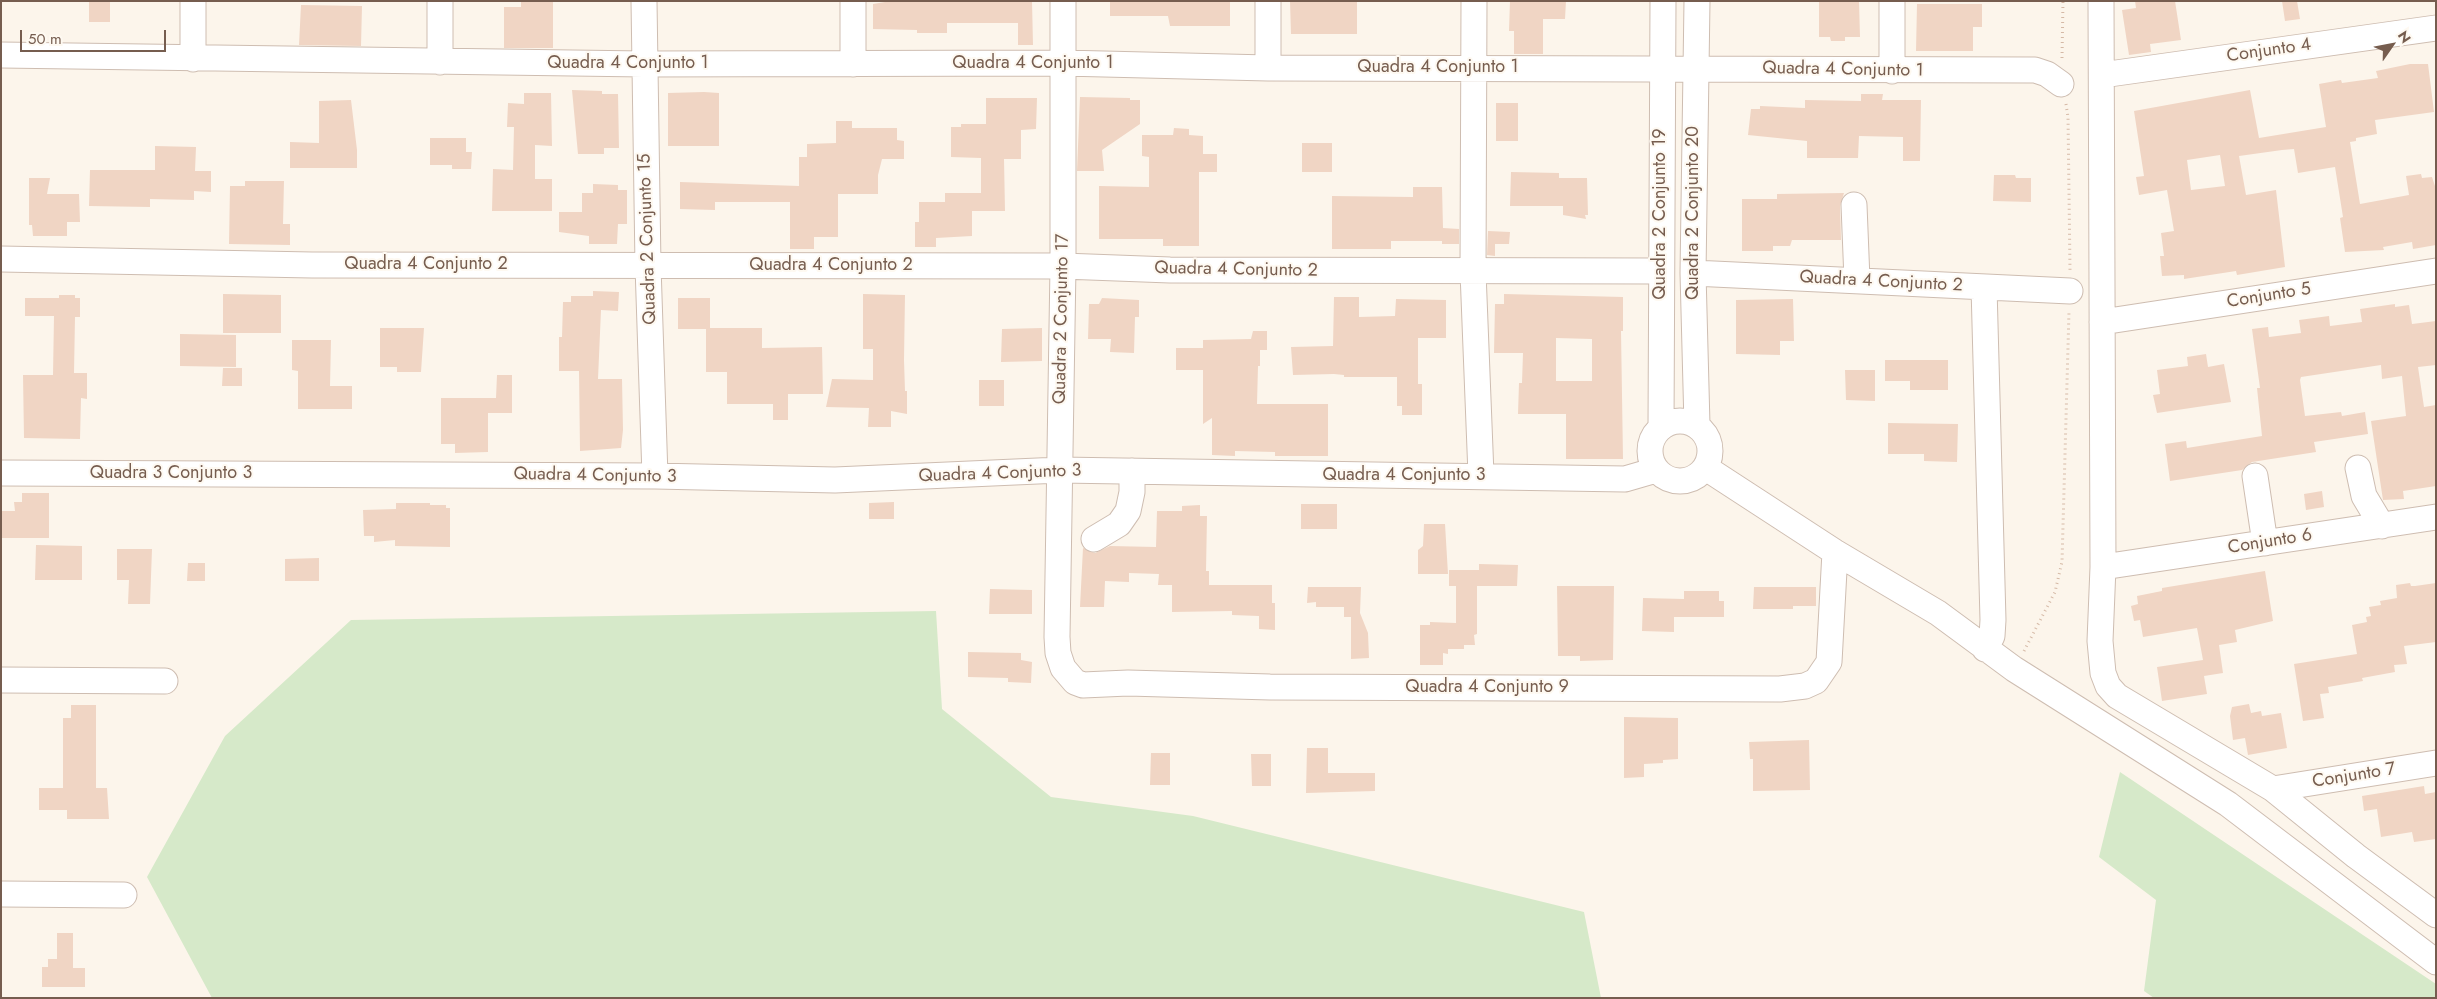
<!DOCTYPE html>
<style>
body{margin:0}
#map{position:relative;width:2437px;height:999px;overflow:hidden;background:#fcf5eb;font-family:Jost,sans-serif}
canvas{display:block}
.frame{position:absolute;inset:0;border:2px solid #765d4f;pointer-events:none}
.north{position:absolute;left:2367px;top:20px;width:50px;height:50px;-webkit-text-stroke:4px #fef9f1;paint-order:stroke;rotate:57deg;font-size:14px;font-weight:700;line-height:20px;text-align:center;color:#765d4f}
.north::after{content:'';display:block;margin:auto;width:18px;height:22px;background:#765d4f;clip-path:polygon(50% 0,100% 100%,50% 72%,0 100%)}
.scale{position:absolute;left:20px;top:30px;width:146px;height:22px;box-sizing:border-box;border:2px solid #765d4f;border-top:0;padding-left:6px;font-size:15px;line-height:18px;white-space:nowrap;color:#765d4f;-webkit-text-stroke:4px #fef9f1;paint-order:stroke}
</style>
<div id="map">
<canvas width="2437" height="999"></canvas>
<div class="frame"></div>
<div class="north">N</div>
<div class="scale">50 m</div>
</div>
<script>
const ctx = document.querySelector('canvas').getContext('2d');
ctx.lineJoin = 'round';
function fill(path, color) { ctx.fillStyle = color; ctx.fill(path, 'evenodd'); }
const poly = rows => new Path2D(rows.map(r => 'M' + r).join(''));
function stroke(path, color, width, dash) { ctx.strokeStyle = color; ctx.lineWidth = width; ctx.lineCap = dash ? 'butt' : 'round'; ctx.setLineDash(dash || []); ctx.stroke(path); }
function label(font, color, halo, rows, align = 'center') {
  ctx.font = font + ' Jost,sans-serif'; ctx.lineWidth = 4; ctx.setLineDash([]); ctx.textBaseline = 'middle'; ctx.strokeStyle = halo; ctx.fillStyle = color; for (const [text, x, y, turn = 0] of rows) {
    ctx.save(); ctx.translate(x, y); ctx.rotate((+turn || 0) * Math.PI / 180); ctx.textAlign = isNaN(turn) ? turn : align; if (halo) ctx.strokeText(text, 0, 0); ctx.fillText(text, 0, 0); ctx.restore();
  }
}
fill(poly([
 [936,611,942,709,1051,797,1193,816,1584,912,1601,998,212,998,147,877,225,736,351,620],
 [2120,772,2436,984,2436,998,2154,998,2144,991,2156,900,2099,857]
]), '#d6e9c9');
fill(poly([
 [89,1,110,1,110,22,89,22],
 [521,1,553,1,553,48,504,48,504,7,521,7],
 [891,1,1032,1,1033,45,1018,45,1018,23,947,23,947,33,917,33,917,30,873,29,873,4],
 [1110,1,1230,1,1230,26,1170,26,1168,16,1110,16],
 [1290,1,1357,1,1357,34,1291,34],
 [1510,1,1566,1,1565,19,1543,19,1543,54,1514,54,1514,31,1509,31],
 [1819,1,1859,1,1860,37,1845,37,1845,41,1831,41,1830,37,1819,37],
 [2135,1,2175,1,2181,40,2150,44,2151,52,2129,55,2122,10,2136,8],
 [2282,1,2297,1,2300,19,2285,21],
 [1917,4,1982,4,1982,27,1973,27,1973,51,1916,51],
 [301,5,362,6,361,46,299,45],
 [2410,64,2428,64,2434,112,2375,120,2377,134,2356,138,2356,141,2350,142,2360,204,2409,195,2406,176,2421,174,2422,178,2432,177,2436,189,2436,245,2413,249,2412,242,2383,247,2384,250,2345,252,2340,218,2343,217,2335,167,2298,173,2294,149,2282,150,2239,156,2246,195,2276,190,2285,267,2237,275,2236,271,2184,279,2184,275,2162,276,2160,256,2164,256,2161,233,2174,231,2167,190,2139,195,2136,177,2144,176,2134,111,2250,90,2259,138,2326,127,2319,84,2341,80,2342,83,2378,78,2376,71],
 [2220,155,2225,186,2191,190,2187,160],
 [572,90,602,91,602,94,618,94,619,148,604,148,604,154,578,154],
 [704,92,719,93,719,146,668,146,668,93],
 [524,93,551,93,552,146,535,145,535,179,552,179,552,211,492,211,493,169,513,170,514,127,507,127,508,103,524,104],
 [1861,94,1883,94,1882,100,1921,100,1920,161,1903,161,1903,137,1859,136,1858,158,1807,158,1807,141,1748,135,1751,109,1760,109,1760,106,1805,108,1805,100,1861,101],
 [1080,97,1130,98,1130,100,1140,100,1140,124,1102,150,1104,171,1077,171],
 [986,98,1037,98,1036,129,1021,130,1021,159,1004,159,1005,211,972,211,972,236,936,238,936,247,915,247,915,222,919,222,919,202,945,202,945,193,981,193,981,158,951,157,951,127,961,127,961,124,986,124],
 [351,100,357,150,357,168,290,168,290,142,319,143,319,101],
 [1496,103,1518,103,1518,141,1496,141],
 [836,121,852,121,852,128,897,128,897,140,904,141,904,159,882,159,878,175,878,194,838,194,838,237,814,237,814,249,790,249,790,202,715,202,715,210,680,209,680,182,799,186,799,157,807,157,807,144,836,143],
 [1174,128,1189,129,1189,135,1203,136,1203,154,1217,154,1217,172,1199,172,1199,246,1163,246,1163,239,1099,239,1099,186,1149,187,1149,157,1142,156,1142,135,1173,135],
 [430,138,466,138,466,152,472,152,471,169,452,169,452,165,430,165],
 [1302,143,1332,143,1332,172,1302,172],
 [155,146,196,147,195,171,211,171,211,192,194,191,194,200,150,199,150,207,89,206,90,170,155,170],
 [1511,172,1559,173,1559,178,1587,178,1588,215,1585,215,1586,219,1563,215,1563,206,1510,206],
 [1994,175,2015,175,2016,178,2031,178,2031,202,1993,201],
 [29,178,50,178,47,194,79,194,80,222,67,222,67,236,33,236,32,225,29,225],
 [245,181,284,181,283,224,290,224,290,245,229,244,230,186,245,186],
 [593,184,618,185,618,190,627,190,627,224,618,224,617,244,589,244,589,236,559,232,559,212,582,212,582,193,593,193],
 [1413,187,1442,187,1443,228,1459,229,1459,244,1442,244,1442,241,1391,241,1391,249,1332,249,1332,196,1413,197],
 [1844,193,1840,206,1841,240,1792,240,1790,246,1773,246,1773,251,1742,251,1742,199,1777,199,1777,194],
 [1488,231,1510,232,1509,244,1495,244,1495,256,1487,255],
 [593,291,619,292,618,311,601,310,598,379,622,379,623,430,621,448,580,451,579,371,559,371,559,337,562,337,563,302,571,302,571,296,593,296],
 [223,294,281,295,281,333,223,333],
 [863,294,905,295,904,360,905,391,907,391,907,414,891,411,891,427,868,427,869,408,826,407,832,379,873,380,873,349,863,349],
 [1504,294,1623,297,1623,331,1621,331,1623,459,1566,459,1566,414,1518,414,1519,383,1522,383,1523,353,1494,353,1495,304,1504,304],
 [1556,338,1592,339,1592,381,1556,381],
 [59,295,75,295,75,298,80,298,80,317,75,317,74,373,87,373,87,399,81,398,80,439,24,438,23,375,53,375,54,316,25,316,25,298,59,298],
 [1334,297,1359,297,1359,317,1395,316,1396,299,1446,300,1446,338,1418,338,1418,384,1422,384,1422,415,1402,415,1402,406,1397,406,1397,377,1344,377,1344,375,1334,374,1293,375,1291,347,1333,346],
 [678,298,710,298,710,328,762,328,762,348,822,347,823,394,788,394,788,420,773,420,773,404,727,404,727,372,706,372,706,329,678,329],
 [1102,298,1139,300,1139,317,1135,317,1134,353,1110,352,1111,339,1088,339,1089,304,1099,304],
 [1793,299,1794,341,1780,341,1780,355,1736,354,1736,300],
 [2395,304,2395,307,2409,305,2412,324,2436,321,2436,365,2418,367,2424,407,2436,405,2436,486,2403,491,2404,499,2383,500,2371,421,2406,416,2402,376,2382,379,2381,365,2301,377,2300,380,2305,416,2341,412,2342,416,2365,412,2368,434,2314,442,2316,452,2252,462,2242,470,2170,481,2165,444,2186,441,2187,448,2262,436,2257,388,2260,388,2252,329,2268,327,2269,337,2301,333,2299,320,2329,316,2330,326,2362,322,2360,309],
 [380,328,424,328,421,372,397,372,397,367,380,367],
 [1042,328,1042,361,1001,362,1002,329],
 [1253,331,1267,331,1267,350,1260,350,1260,366,1258,366,1257,404,1328,404,1328,456,1275,456,1275,452,1235,451,1235,456,1212,455,1212,418,1203,424,1203,370,1176,370,1176,348,1203,348,1203,340,1251,339],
 [180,334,236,335,236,367,180,366],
 [292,340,331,340,330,386,352,386,352,409,298,409,298,371,292,370],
 [2206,354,2208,367,2224,364,2231,402,2157,413,2153,395,2160,394,2157,370,2188,366,2187,357],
 [1885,360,1948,360,1948,390,1910,390,1910,381,1885,381],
 [223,368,242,368,242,386,222,386],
 [1845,370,1875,370,1875,401,1846,400],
 [497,375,512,375,512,413,488,413,488,452,455,453,455,444,441,444,441,398,496,398],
 [979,380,1004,380,1004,406,979,406],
 [1888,423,1958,424,1957,462,1924,461,1924,454,1888,454],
 [2322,491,2324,507,2306,510,2304,494],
 [22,493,49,493,49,538,1,538,1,511,15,511,14,502,22,502],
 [894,502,894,519,869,519,869,503],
 [396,503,430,503,430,505,446,505,446,508,450,508,450,547,395,546,395,540,374,542,374,536,364,536,363,510,396,509],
 [1301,504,1337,504,1337,529,1301,529],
 [1200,505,1200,516,1207,516,1206,571,1209,571,1209,585,1272,585,1272,603,1275,603,1275,630,1259,629,1259,616,1232,615,1232,611,1172,612,1172,585,1158,585,1159,574,1129,573,1129,582,1105,581,1104,607,1080,607,1083,548,1095,553,1110,546,1156,547,1157,511,1182,511,1182,506],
 [1424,524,1445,524,1448,574,1418,574,1418,550,1423,546],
 [36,545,82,546,82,580,35,580],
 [117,549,152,549,150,604,128,604,129,580,117,580],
 [319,558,319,581,285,581,285,559],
 [188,563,205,563,205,581,187,581],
 [1479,564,1518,565,1517,586,1477,586,1477,634,1474,635,1475,645,1464,645,1464,649,1448,649,1448,654,1443,653,1443,665,1420,665,1420,625,1430,625,1430,622,1456,623,1456,586,1449,586,1449,570,1479,570],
 [2265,571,2273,621,2235,630,2237,642,2219,645,2223,673,2204,676,2207,694,2162,701,2157,667,2203,660,2197,628,2143,637,2140,620,2134,621,2131,606,2138,604,2137,596,2162,591,2162,588],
 [2410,583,2411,586,2415,586,2436,583,2436,642,2404,646,2407,664,2394,665,2395,672,2362,678,2363,681,2328,687,2329,693,2320,694,2324,718,2303,721,2294,664,2357,654,2352,625,2367,622,2366,617,2371,616,2369,607,2381,605,2380,601,2397,598,2396,585],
 [1557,586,1614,586,1613,660,1580,661,1580,656,1558,656],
 [1308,587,1361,587,1360,613,1368,633,1369,658,1351,659,1351,617,1344,617,1344,607,1316,607,1316,602,1307,603],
 [1754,587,1816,587,1816,606,1793,606,1793,609,1753,609],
 [990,589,1032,590,1032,614,989,614],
 [1684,591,1719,591,1719,601,1724,601,1724,617,1674,617,1674,632,1642,631,1643,598,1684,599],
 [968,652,1021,653,1021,660,1032,662,1031,683,1008,682,1008,678,968,677],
 [2249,704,2251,713,2261,711,2262,716,2281,713,2287,748,2248,755,2245,738,2233,740,2230,716,2232,707],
 [71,705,96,705,96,788,107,788,109,819,67,819,67,810,39,810,39,788,63,788,63,718,71,718],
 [1624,717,1678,718,1678,759,1663,760,1663,763,1644,764,1644,777,1624,778],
 [1809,740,1810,790,1753,791,1753,759,1750,759,1749,742],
 [1307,748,1328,748,1328,773,1375,773,1375,791,1306,793],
 [1151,753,1170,753,1170,785,1150,785],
 [1251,754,1271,754,1271,786,1252,786],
 [2424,786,2425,794,2436,792,2436,839,2414,842,2412,832,2381,837,2377,809,2364,811,2362,796],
 [57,933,73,933,73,968,85,968,85,987,42,987,42,967,48,967,48,959,57,959]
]), '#f0d5c4');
const minor = poly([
 [644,1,648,266,655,476],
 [1063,1,1063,266,1057,637,1058,653,1063,668,1075,682,1083,685,1128,683,1270,687,1780,689,1805,686,1816,681,1829,662,1835,552],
 [1474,1,1473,272,1481,475],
 [1697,1,1693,273,1697,425],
 [2101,1,2103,567,2100,641,2103,673,2108,686,2117,696,2273,789,2356,856,2436,915],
 [1,55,644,64,1063,63,1268,68,2035,70,2047,74,2061,84],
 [193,59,193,1],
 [440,62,440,1],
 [853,64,853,1],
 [1268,68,1268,1],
 [1892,71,1892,1],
 [2102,75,2436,28],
 [1854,205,1857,280],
 [1,259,312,265,1063,266,1170,270,1660,271],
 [1693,273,2070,291],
 [1984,287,1993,620,1992,636,1985,649],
 [2102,322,2436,271],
 '1650 451a30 30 0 1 1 60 0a30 30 0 1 1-60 0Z',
 [1661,427,1663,1],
 [1706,468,1835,552,1938,613,2014,669,2228,804,2436,962],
 [2358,468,2364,496,2382,526],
 [1,473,655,476,835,480,1060,470,1625,479,1656,470],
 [2255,476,2265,543],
 [1094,539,1119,524,1128,511,1132,492,1132,471],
 [2103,567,2436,517],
 [1,680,165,681],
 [2273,789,2436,763],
 [1,894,124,895]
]);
stroke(minor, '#cebdb1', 27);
stroke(poly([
 [2062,58,2063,1],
 [2066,104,2068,117,2070,270],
 [2024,651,2055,592,2062,562,2069,311]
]), '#d5b9a6', 3, [1, 4]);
stroke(minor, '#fff', 25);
label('18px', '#765d4f', '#fef9f1', [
 ["Conjunto 4",2269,51,-8],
 ["Quadra 4 Conjunto 1",628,64],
 ["Quadra 4 Conjunto 1",1033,64],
 ["Quadra 4 Conjunto 1",1438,68],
 ["Quadra 4 Conjunto 1",1843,70,1],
 ["Quadra 2 Conjunto 20",1694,213,-90],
 ["Quadra 2 Conjunto 19",1661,214,-90],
 ["Quadra 2 Conjunto 15",648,239,-92],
 ["Quadra 4 Conjunto 2",426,265],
 ["Quadra 4 Conjunto 2",831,266],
 ["Quadra 4 Conjunto 2",1236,270,1],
 ["Quadra 4 Conjunto 2",1881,282,3],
 ["Conjunto 5",2269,296,-9],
 ["Quadra 2 Conjunto 17",1062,319,-89],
 ["Quadra 3 Conjunto 3",171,474],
 ["Quadra 4 Conjunto 3",1000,474,-2],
 ["Quadra 4 Conjunto 3",595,476,1],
 ["Quadra 4 Conjunto 3",1404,476],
 ["Conjunto 6",2270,542,-9],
 ["Quadra 4 Conjunto 9",1487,688],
 ["Conjunto 7",2354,776,-9]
]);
</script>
